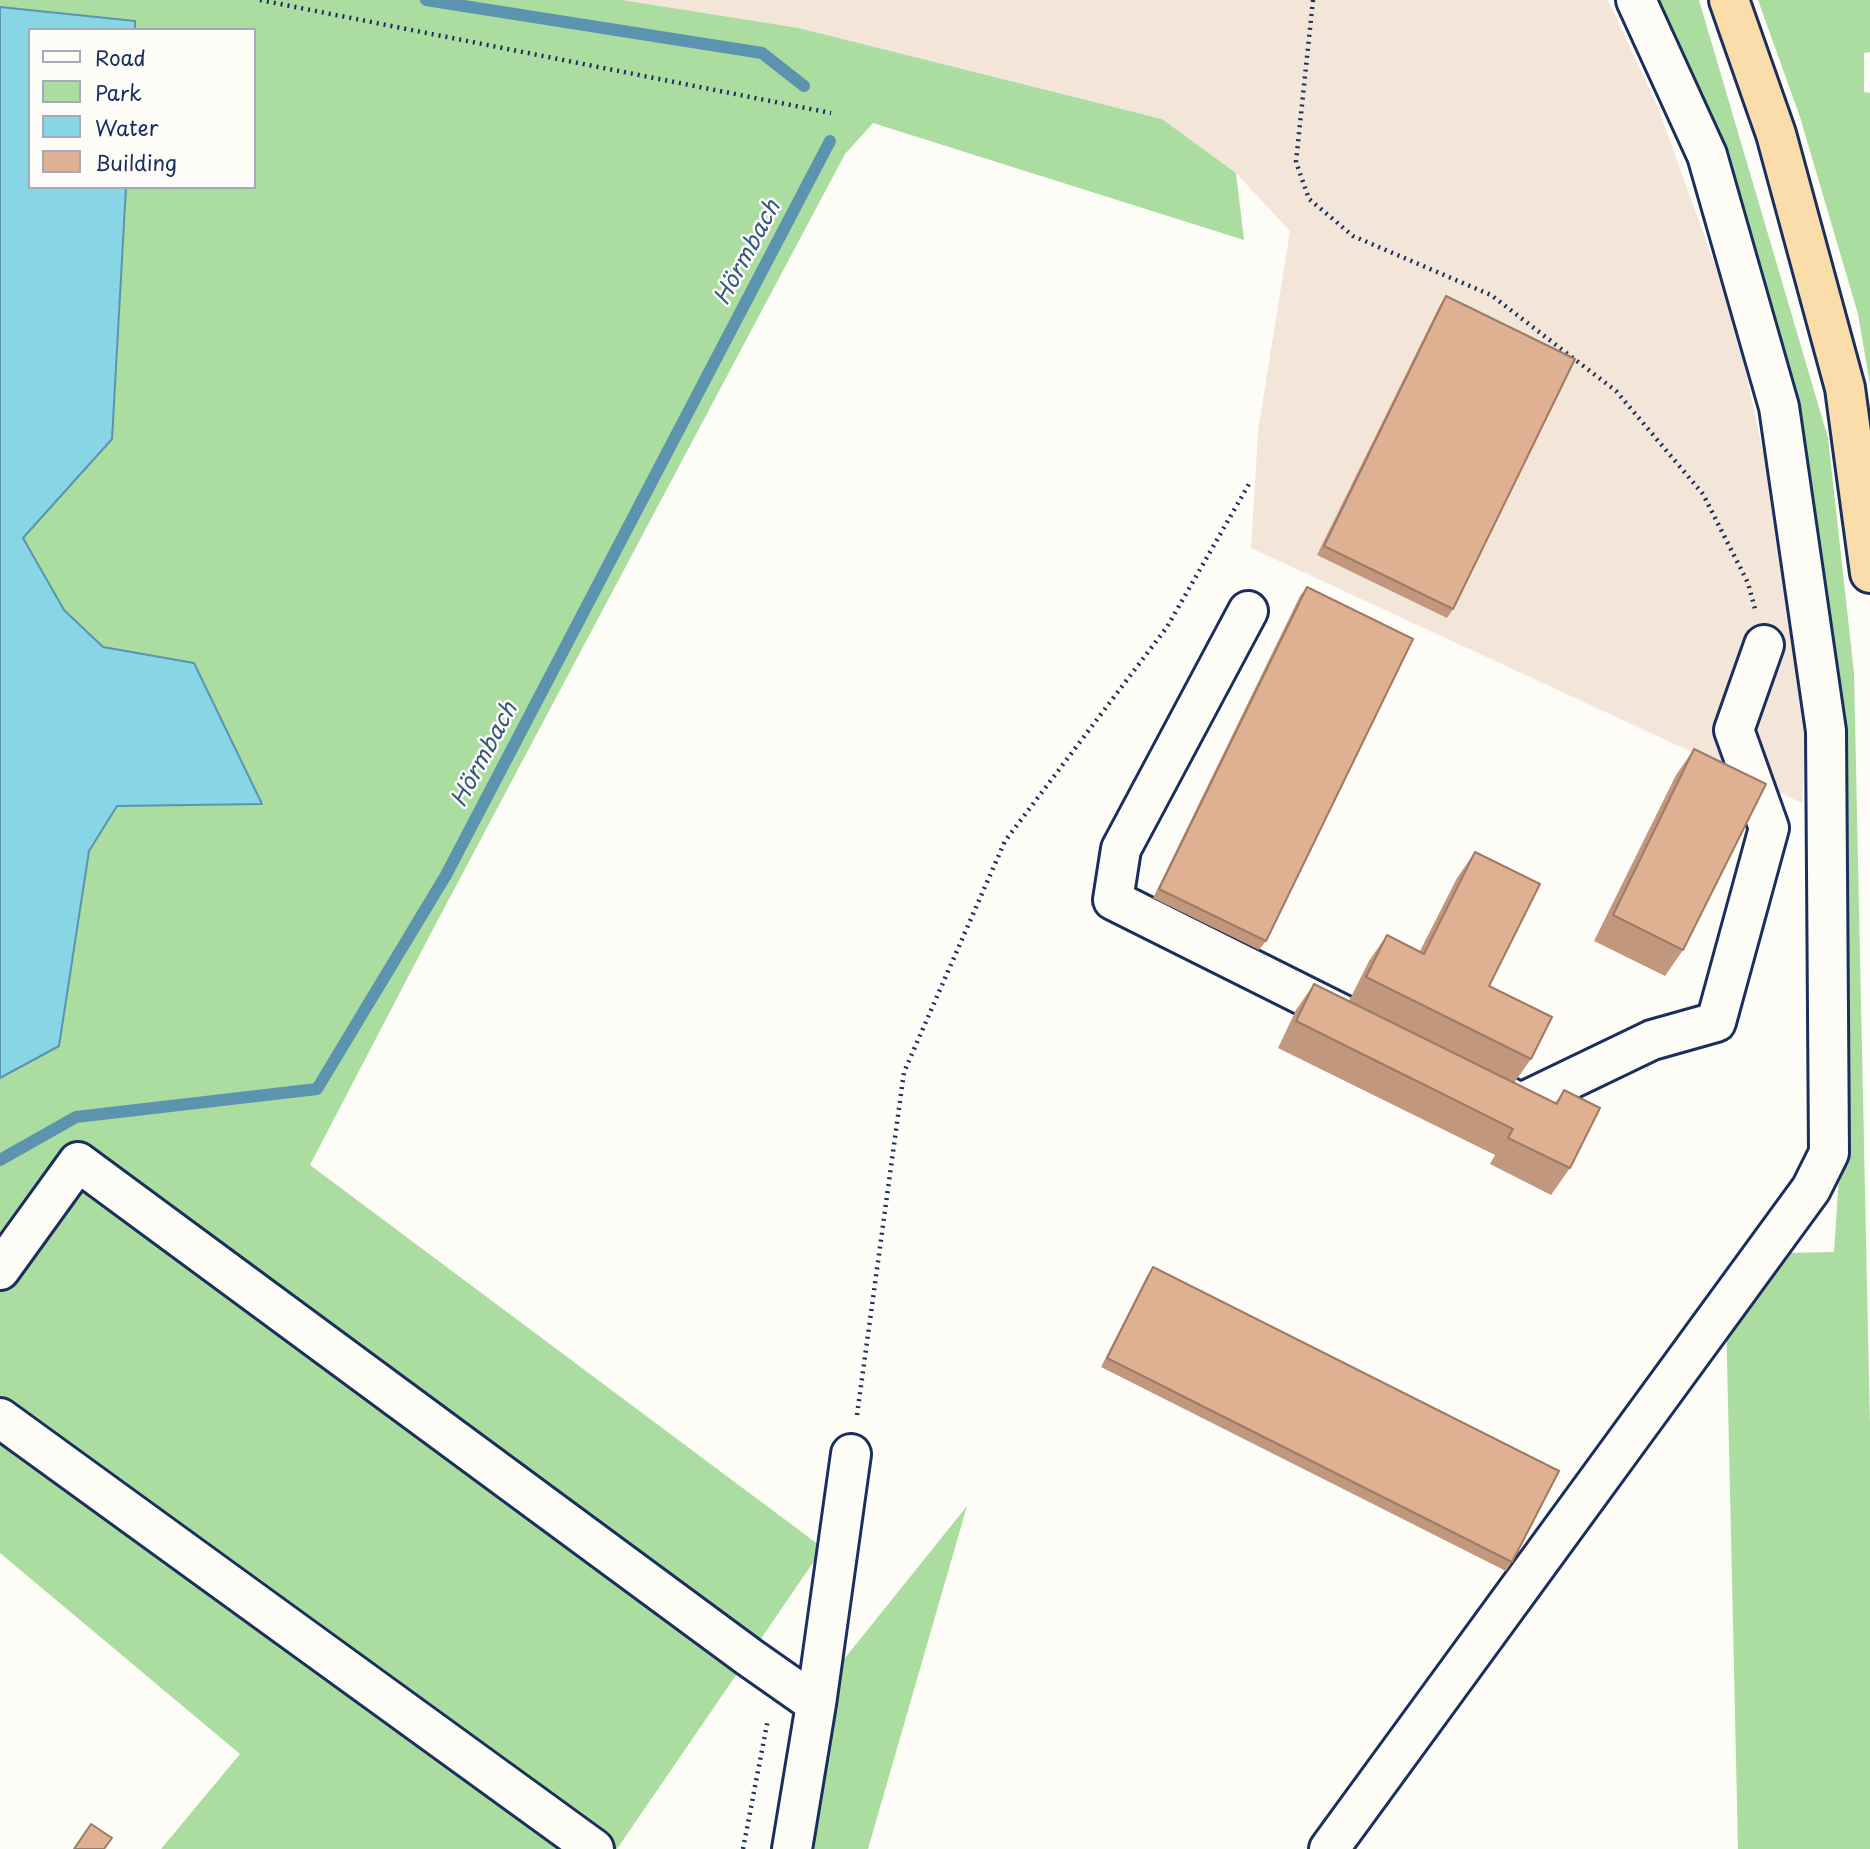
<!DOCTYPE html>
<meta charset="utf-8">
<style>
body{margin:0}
#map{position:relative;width:1870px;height:1849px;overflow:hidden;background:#fdfcf7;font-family:"Playpen Sans",sans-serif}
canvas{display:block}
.legend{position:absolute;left:28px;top:28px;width:228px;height:161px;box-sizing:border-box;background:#fdfcf7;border:2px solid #a3aaba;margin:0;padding:9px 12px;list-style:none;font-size:21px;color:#1b2f5e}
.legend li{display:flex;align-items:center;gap:14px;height:35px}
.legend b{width:35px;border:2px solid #a3aaba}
</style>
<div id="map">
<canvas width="1870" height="1849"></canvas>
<ul class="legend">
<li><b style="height:9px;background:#fdfcf7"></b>Road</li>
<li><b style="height:19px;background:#aadd9f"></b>Park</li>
<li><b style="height:19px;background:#87d5e5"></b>Water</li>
<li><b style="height:19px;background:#e0b092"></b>Building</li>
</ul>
</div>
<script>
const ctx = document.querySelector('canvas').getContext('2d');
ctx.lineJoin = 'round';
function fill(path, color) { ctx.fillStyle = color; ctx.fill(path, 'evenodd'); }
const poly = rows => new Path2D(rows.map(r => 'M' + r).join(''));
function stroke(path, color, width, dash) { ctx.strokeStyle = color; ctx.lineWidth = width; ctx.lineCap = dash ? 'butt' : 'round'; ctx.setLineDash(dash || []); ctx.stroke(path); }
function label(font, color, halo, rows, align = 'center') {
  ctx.font = font + ' "Playpen Sans",sans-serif'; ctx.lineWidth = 5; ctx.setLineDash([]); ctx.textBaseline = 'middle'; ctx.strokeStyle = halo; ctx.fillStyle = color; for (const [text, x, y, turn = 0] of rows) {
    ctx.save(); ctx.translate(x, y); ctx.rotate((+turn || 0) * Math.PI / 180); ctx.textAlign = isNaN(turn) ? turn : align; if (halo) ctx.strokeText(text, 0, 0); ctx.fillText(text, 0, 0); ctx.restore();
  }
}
fill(poly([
 [622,0,1608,0,1657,105,1734,318,1777,516,1807,725,1802,803,1251,548,1258,431,1290,231,1236,173,1162,119,798,29]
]), '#f4e5d9');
fill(poly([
 [0,0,622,0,798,28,1162,119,1236,173,1244,240,873,123,845,154,432,931,310,1165,823,1548,617,1849,161,1849,240,1754,0,1553],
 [30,30,254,30,254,187,30,187],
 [1659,0,1699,0,1828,438,1854,673,1870,1427,1870,1849,1738,1849,1726,1312,1785,1253,1834,1252,1844,1101,1838,707,1809,467,1735,194,1677,37],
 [1758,0,1870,0,1870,52,1864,53,1864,92,1870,93,1870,384,1858,314,1800,117],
 [967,1506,868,1849,809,1849,841,1663]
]), '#aadd9f');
const water = poly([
 [0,7,135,21,135,30,30,30,30,187,126,187,112,439,23,538,64,610,103,647,194,663,262,804,117,806,89,851,59,1046,0,1078,0,7]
]);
fill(water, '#87d5e5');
stroke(water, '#5c93af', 2);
stroke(poly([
 [426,0,762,53,804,86],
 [0,1160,76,1117,317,1089,446,875,830,141]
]), '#5c93af', 12);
const minor = poly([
 [1248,611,1121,849,1113,900,1351,1019],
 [1490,1088,1521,1103,1652,1040,1716,1022,1769,828,1734,730,1764,645],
 [0,1270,78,1162,749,1657,816,1704],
 [0,1418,594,1849],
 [792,1849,816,1704,851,1454],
 [1329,1849,1811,1189,1829,1153,1826,731,1779,407,1707,155,1636,0]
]);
const highway = poly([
 [1729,0,1776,134,1845,388,1870,573]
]);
stroke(minor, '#1b2f5e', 44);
stroke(highway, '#1b2f5e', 44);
stroke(poly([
 [260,0,831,113],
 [1313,0,1296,162,1309,199,1353,236,1491,295,1616,391,1703,494,1748,583,1755,609],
 [857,1415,904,1072,1005,841,1167,627,1249,484],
 [743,1849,768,1719]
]), '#1b2f5e', 4.5, [2, 5]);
stroke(minor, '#fdfcf7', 38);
stroke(highway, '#faddab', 38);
fill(poly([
 [1446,296,1453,609,1447,618,1317,555,1440,305],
 [1307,587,1266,941,1259,950,1153,898,1300,596],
 [1694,749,1683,950,1665,976,1594,941,1676,775],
 [1475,852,1489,986,1531,1059,1514,1083,1555,1103,1564,1090,1570,1168,1551,1195,1490,1164,1495,1155,1278,1048,1296,1010,1314,984,1349,1001,1369,961,1387,935,1420,951,1457,878],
 [1153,1267,1512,1562,1506,1571,1101,1367,1147,1276]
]), '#c1977e');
const building = poly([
 [1446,296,1575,359,1453,609,1324,546,1446,296],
 [1307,587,1413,639,1266,941,1159,889,1307,587],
 [1694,749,1766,784,1683,950,1613,915,1694,749],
 [1475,852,1540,884,1489,986,1552,1017,1531,1059,1366,977,1387,935,1424,954,1475,852],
 [1314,984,1557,1104,1564,1090,1600,1108,1570,1168,1508,1138,1513,1129,1296,1021,1314,984],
 [1153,1267,1559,1471,1512,1562,1107,1358,1153,1267],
 [91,1824,112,1838,104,1849,74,1849,91,1824]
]);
fill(building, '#e0b092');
stroke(building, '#9d7b66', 2);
label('italic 23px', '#365880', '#fdfcf7', [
 ["Hörmbach",748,253,-62],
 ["Hörmbach",485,755,-62]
]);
</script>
